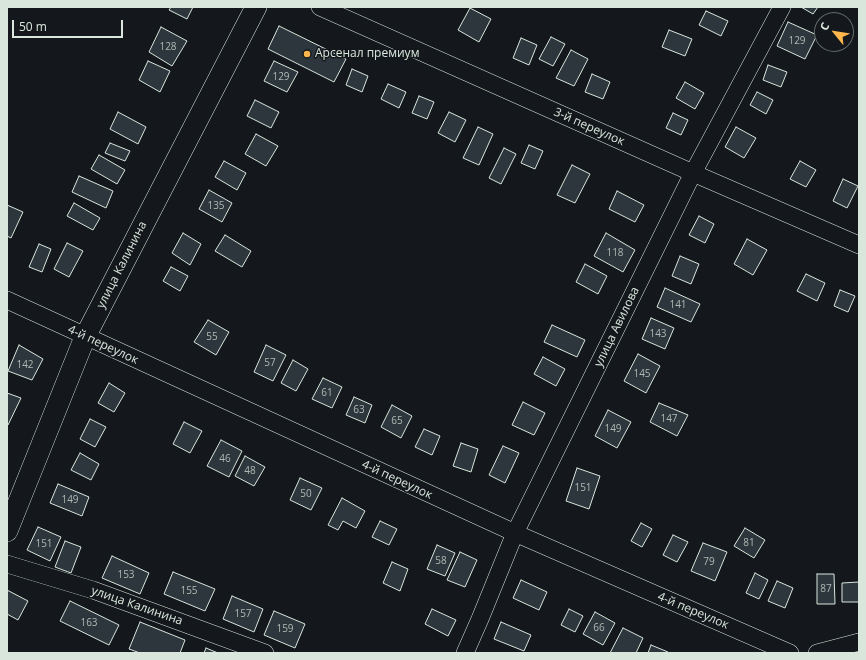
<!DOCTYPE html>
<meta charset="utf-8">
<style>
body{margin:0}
#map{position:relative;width:866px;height:660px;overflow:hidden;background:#14181c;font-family:"Open Sans",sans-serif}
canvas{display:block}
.frame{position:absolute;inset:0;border:8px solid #d8e6dc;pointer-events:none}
.north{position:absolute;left:814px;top:12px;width:40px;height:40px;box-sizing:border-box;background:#14181c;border:1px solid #626a69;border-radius:50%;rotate:300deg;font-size:11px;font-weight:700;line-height:16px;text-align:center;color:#d8e6dc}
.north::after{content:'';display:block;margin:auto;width:14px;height:18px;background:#ffb74d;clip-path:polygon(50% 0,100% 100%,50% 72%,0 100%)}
.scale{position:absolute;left:12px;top:20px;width:111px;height:18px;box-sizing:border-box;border:2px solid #d8e6dc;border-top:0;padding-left:5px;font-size:12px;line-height:14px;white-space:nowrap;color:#d8e6dc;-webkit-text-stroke:3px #14181c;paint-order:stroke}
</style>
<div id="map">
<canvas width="866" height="660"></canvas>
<div class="frame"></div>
<div class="north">С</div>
<div class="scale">50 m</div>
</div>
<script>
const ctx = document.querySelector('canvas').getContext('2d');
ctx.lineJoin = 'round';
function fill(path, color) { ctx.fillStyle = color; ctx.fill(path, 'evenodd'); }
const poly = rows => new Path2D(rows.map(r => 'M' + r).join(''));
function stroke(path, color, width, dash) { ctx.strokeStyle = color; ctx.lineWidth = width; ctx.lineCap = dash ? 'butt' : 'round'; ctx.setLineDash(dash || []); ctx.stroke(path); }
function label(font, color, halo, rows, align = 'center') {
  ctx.font = font + ' "Open Sans",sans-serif'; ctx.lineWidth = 3; ctx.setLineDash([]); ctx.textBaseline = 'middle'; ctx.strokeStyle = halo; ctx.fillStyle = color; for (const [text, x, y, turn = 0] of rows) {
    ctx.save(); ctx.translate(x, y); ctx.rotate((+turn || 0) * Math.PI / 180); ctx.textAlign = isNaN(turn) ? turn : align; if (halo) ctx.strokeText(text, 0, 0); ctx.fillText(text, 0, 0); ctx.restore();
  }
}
const building = poly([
 [171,7,193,7,187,19,169,10,171,7],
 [801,7,818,7,813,14,801,7],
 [470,8,491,19,479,42,458,30,470,8],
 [706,11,728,21,721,36,699,25,706,11],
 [788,22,817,35,805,59,777,46,788,22],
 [279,26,346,59,334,82,268,49,279,26],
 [161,27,187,41,172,66,149,52,161,27],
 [669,30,692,39,685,56,662,47,669,30],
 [551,37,565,44,553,66,539,59,551,37],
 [521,38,537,45,529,65,513,58,521,38],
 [571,50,588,59,574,86,556,78,571,50],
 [148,61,170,71,160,92,139,80,148,61],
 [274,61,298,72,287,92,264,81,274,61],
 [768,65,787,72,781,87,763,80,768,65],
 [352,69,368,76,362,92,346,85,352,69],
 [592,74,610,82,603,99,585,92,592,74],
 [685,82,704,93,695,109,676,98,685,82],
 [388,84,406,92,399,108,381,99,388,84],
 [757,92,773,100,766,114,750,105,757,92],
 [419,96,434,102,427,119,412,113,419,96],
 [255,100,279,112,271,128,247,116,255,100],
 [118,112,146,127,138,144,110,129,118,112],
 [449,112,466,120,455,142,438,133,449,112],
 [673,113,688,120,681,135,666,128,673,113],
 [478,127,493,134,479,165,463,158,478,127],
 [736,127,756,138,744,158,725,147,736,127],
 [256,134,278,146,266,166,245,154,256,134],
 [110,143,130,151,125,161,105,153,110,143],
 [529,145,543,151,535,169,521,163,529,145],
 [504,148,516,154,501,184,489,178,504,148],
 [99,155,125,170,117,184,91,169,99,155],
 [224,161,246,173,237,190,215,177,224,161],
 [800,161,816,170,806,187,790,179,800,161],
 [572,165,590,174,575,203,557,195,572,165],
 [79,176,113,191,106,208,72,192,79,176],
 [843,179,858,186,847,208,833,201,843,179],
 [209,190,232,203,222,222,199,209,209,190],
 [617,191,644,205,635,222,609,209,617,191],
 [74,203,100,218,93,230,67,216,74,203],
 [7,205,23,212,11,238,7,236,7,205],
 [699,216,714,224,705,243,689,235,699,216],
 [183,233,201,244,190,265,172,253,183,233],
 [606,233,635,250,623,272,594,256,606,233],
 [225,235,251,251,242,267,215,251,225,235],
 [747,239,767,250,753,275,734,264,747,239],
 [67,243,83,251,69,277,54,269,67,243],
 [39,244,51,249,42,272,29,267,39,244],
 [680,256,699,264,691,284,672,276,680,256],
 [585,264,607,276,598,294,576,282,585,264],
 [171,267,188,276,180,291,163,281,171,267],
 [806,274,825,283,817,301,797,291,806,274],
 [665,288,700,304,691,322,657,307,665,288],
 [840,290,855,296,848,312,834,306,840,290],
 [651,318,674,328,665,349,642,339,651,318],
 [208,320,229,332,216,355,194,342,208,320],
 [552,325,585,340,577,357,544,342,552,325],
 [19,345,43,359,32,380,8,371,19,345],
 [266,345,286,355,273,381,254,372,266,345],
 [638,354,660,366,646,393,624,381,638,354],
 [543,357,565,369,556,386,534,374,543,357],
 [293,360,308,369,296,391,281,383,293,360],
 [323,378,342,387,332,408,312,399,323,378],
 [109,383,125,393,114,412,98,403,109,383],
 [7,393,21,398,8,425,7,424,7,393],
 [354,397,372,405,365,423,346,415,354,397],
 [523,402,545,413,534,435,512,425,523,402],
 [659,403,688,415,677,436,650,422,659,403],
 [392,405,412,416,401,438,381,427,392,405],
 [608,410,631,422,617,448,595,436,608,410],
 [90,419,106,427,95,447,80,439,90,419],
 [184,422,202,431,190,453,173,444,184,422],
 [424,429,440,436,432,455,415,447,424,429],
 [221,440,242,451,229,477,207,466,221,440],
 [461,443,478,449,471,472,453,466,461,443],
 [503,446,519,453,505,483,489,475,503,446],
 [80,453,99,464,91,480,71,470,80,453],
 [245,456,265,467,254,486,235,476,245,456],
 [577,468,600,476,589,509,566,501,577,468],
 [300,478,322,488,311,510,290,500,300,478],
 [58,484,89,497,82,516,50,503,58,484],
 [342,498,365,511,356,528,343,521,338,530,328,525,342,498],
 [380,521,397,529,389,545,372,537,380,521],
 [641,523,652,529,642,547,631,541,641,523],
 [38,527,61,537,50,561,27,550,38,527],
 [745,528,765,540,754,558,734,546,745,528],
 [673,535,688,542,677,562,663,555,673,535],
 [65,541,81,547,71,573,55,567,65,541],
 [703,543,727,552,715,581,691,571,703,543],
 [437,545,455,553,445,576,427,569,437,545],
 [460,552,477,560,465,587,447,580,460,552],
 [112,556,149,573,140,594,102,578,112,556],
 [392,562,408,569,400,591,383,583,392,562],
 [173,572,215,589,205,611,164,594,173,572],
 [755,573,768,580,759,599,746,593,755,573],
 [817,574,834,574,835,604,817,604,817,574],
 [521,580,547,592,539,610,513,598,521,580],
 [777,581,793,588,785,608,768,601,777,581],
 [859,582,859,602,842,602,842,583,859,582],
 [7,590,28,601,18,620,7,614,7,590],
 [232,596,263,609,254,632,223,619,232,596],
 [70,601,119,625,109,645,60,621,70,601],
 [432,609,456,620,448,636,425,624,432,609],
 [569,609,583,616,575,632,561,625,569,609],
 [274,611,305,624,295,648,264,635,274,611],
 [595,612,615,623,603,645,583,634,595,612],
 [140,622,185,640,180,653,140,653,129,649,140,622],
 [501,622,531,635,524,651,494,639,501,622],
 [623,628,643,638,636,653,610,653,623,628],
 [651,645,668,652,667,653,648,653,651,645],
 [206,648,218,653,204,653,206,648]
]);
fill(building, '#2c363c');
stroke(building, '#d8e6dc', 1);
const minor = poly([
 [320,7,693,173,859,245],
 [7,300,515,533,790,653],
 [7,564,93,590,265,653],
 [465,653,480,619,515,533,693,173,782,7],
 [817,653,859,642]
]);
const major = poly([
 [7,531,85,337,256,7]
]);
stroke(minor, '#d8e6dc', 18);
stroke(major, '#d8e6dc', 22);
stroke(minor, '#14181c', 17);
stroke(major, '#14181c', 21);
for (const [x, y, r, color] of [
 [307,54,4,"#ffb74d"]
]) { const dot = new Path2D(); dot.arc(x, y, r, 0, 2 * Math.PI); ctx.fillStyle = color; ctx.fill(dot); stroke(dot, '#14181c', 1.5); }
label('10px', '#adbab4', null, [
 ["129",797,41],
 ["128",168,47],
 ["129",281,77],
 ["135",216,206],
 ["118",615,253],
 ["141",678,305],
 ["143",658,334],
 ["55",212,337],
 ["57",270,363],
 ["142",25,365],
 ["145",642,374],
 ["61",327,393],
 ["63",359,410],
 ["147",669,419],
 ["65",397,421],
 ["149",613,429],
 ["46",225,459],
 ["48",250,471],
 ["151",583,488],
 ["50",306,494],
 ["149",70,500],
 ["81",749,543],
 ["151",44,544],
 ["58",441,561],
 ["79",709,562],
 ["153",126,575],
 ["87",826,589],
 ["155",189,591],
 ["157",243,614],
 ["163",89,623],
 ["66",599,628],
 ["159",285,629]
]);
label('12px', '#d8e6dc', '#14181c', [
 ["Арсенал премиум",315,54]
], 'left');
label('12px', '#d8e6dc', '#14181c', [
 ["3-й переулок",589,127,24],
 ["улица Калинина",122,265,-63],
 ["улица Авилова",617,327,-64],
 ["4-й переулок",103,345,25],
 ["4-й переулок",397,480,25],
 ["улица Калинина",137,606,19],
 ["4-й переулок",693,611,23]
]);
</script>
